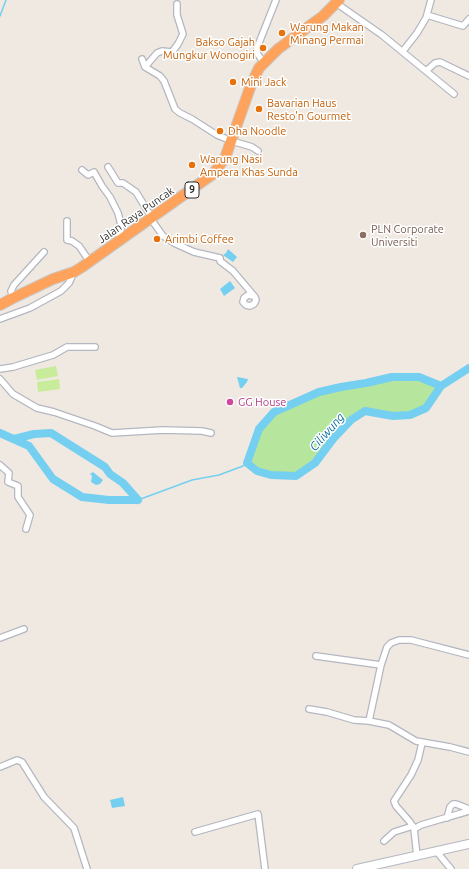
<!DOCTYPE html>
<style>
body{margin:0}
canvas{display:block;background:#efe9e1}
</style>
<canvas width="469" height="869"></canvas>
<script>
const ctx = document.querySelector('canvas').getContext('2d');
ctx.lineJoin = 'round';
function fill(path, color) { ctx.fillStyle = color; ctx.fill(path, 'evenodd'); }
const poly = rows => new Path2D(rows.map(r => 'M' + r).join(''));
function stroke(path, color, width, dash) { ctx.strokeStyle = color; ctx.lineWidth = width; ctx.lineCap = dash ? 'butt' : 'round'; ctx.setLineDash(dash || []); ctx.stroke(path); }
function label(font, color, halo, rows, align = 'center') {
  ctx.font = font + ' Ubuntu,sans-serif'; ctx.lineWidth = 3; ctx.setLineDash([]); ctx.textBaseline = 'middle'; ctx.strokeStyle = halo; ctx.fillStyle = color; for (const [text, x, y, turn = 0] of rows) {
    ctx.save(); ctx.translate(x, y); ctx.rotate((+turn || 0) * Math.PI / 180); ctx.textAlign = isNaN(turn) ? turn : align; if (halo) ctx.strokeText(text, 0, 0); ctx.fillText(text, 0, 0); ctx.restore();
  }
}
fill(poly([
 [392,377,419,377,441,386,426,408,410,415,393,416,364,411,351,420,333,439,315,463,296,476,271,475,257,471,247,463,259,429,274,412,319,392,341,387,366,383]
]), '#b6e59e');
fill(poly([
 [56,366,58,376,37,380,35,370],
 [59,379,60,389,38,392,37,382]
]), '#c9ec9a');
fill(poly([
 [228,249,237,257,233,262,223,255,226,253],
 [230,281,235,288,224,296,220,289],
 [237,377,248,379,247,382,242,388,240,388],
 [93,472,103,480,100,484,96,485,91,482,92,476,90,474],
 [123,797,125,806,112,808,110,800]
]), '#75cff0');
stroke(poly([
 [0,16,6,0],
 [138,500,192,480,219,475,243,466,247,463]
]), '#75cff0', 1.5);
stroke(poly([
 [441,386,419,377,392,377,366,383,341,387,319,392,274,412,259,429,247,463,257,471,271,475,296,476,315,463,333,439,351,420,365,411,393,416,410,415,426,408,441,386,469,368],
 [0,433,29,446,53,479,82,497,109,500,138,500],
 [14,439,34,434,51,433,105,467,110,474,123,483,138,500]
]), '#75cff0', 8);
const street = poly([
 [336,3,382,35,454,94],
 [427,15,463,26,469,19],
 [403,51,417,33,426,18,431,0],
 [142,59,145,67,160,76,164,81,175,109,180,113,192,119,217,135,232,141],
 [263,62,257,53,257,48,276,0],
 [145,67,157,53,162,51,172,52,178,44,183,34,177,15,177,4],
 [426,71,435,63,440,62,469,76],
 [232,141,252,147,258,151],
 [108,167,118,183,123,183,136,192,152,218],
 [82,170,88,175,94,172,102,186,110,197,118,213,120,221,121,229,118,240],
 [151,219,163,236,174,243,194,252,220,258,220,261,233,271,255,297,256,300,254,304,250,306,246,305,243,302,244,298,248,295,253,296],
 [67,221,67,240,72,241,79,246,90,262],
 [13,298,11,291,14,285,44,252],
 [0,319,30,308,61,291,69,283,74,272],
 [0,369,13,367,53,355,67,347,95,347],
 [0,379,13,394,37,408,54,412,95,426,112,433,163,430,202,431,211,433],
 [0,465,9,473,8,482,18,486,18,497,30,515,26,529],
 [0,638,24,629],
 [316,656,381,665],
 [309,709,327,712,354,720,369,721,389,725,416,741,450,747,469,752],
 [369,721,381,665,387,647,391,643,399,640,411,640,469,655],
 [0,767,17,760,22,762,44,797,74,828,87,869],
 [447,818,450,807,453,804,456,804,469,809],
 [414,829,410,822,396,806,394,801,411,775,418,760,422,743],
 [195,832,258,814,265,869],
 [384,841,394,832,413,826],
 [437,852,451,869],
 [417,856,414,829,421,825,469,811]
]);
const secondary = poly([
 [357,869,469,844]
]);
const highway = poly([
 [0,305,13,298,53,279,74,272,82,267,213,174,225,158,251,85,259,68,278,49,323,16,339,0]
]);
stroke(street, '#b4b7c1', 8);
stroke(secondary, '#b4b7c1', 10);
stroke(highway, '#c9c9c9', 12);
stroke(street, '#fff', 5.5);
stroke(secondary, '#fff', 8);
stroke(highway, '#ffa35c', 10);
for (const [x, y, r, color] of [
 [282,33,4,"#e8710a"],
 [263,48,4,"#e8710a"],
 [233,82,4,"#e8710a"],
 [259,109,4,"#e8710a"],
 [220,131,4,"#e8710a"],
 [192,165,4,"#e8710a"],
 [363,235,4,"#8d6e63"],
 [157,239,4,"#e8710a"],
 [230,402,4,"#d1479c"]
]) { const dot = new Path2D(); dot.arc(x, y, r, 0, 2 * Math.PI); ctx.fillStyle = color; ctx.fill(dot); stroke(dot, '#fff', 1.5); }
for (const [x, y, w] of [
 [192,190,14]
]) { const box = new Path2D(); box.roundRect(x - w / 2, y - 8, w, 16, 3); ctx.fillStyle = '#fff'; ctx.fill(box); stroke(box, '#2e2e2e', 1); }
label('bold 10px', '#2e2e2e', null, [
 ["9",192,190]
]);
label('11px', '#c56008', '#fff', [
 ["Warung Makan",290,27],
 ["Minang Permai",290,40],
 ["Bakso Gajah",255,42,"right"],
 ["Mungkur Wonogiri",255,55,"right"],
 ["Mini Jack",241,82],
 ["Bavarian Haus",267,103],
 ["Resto'n Gourmet",267,116],
 ["Dha Noodle",228,131],
 ["Warung Nasi",200,159],
 ["Ampera Khas Sunda",200,172],
 ["Arimbi Coffee",165,239]
], 'left');
label('11px', '#2e2e2e', '#fff', [
 ["Jalan Raya Puncak",136,215,-35]
]);
label('11px', '#785e54', '#fff', [
 ["PLN Corporate",371,229],
 ["Universiti",371,242]
], 'left');
label('11px', '#b23c85', '#fff', [
 ["GG House",238,402]
], 'left');
label('italic 12px', '#0d6fa3', '#fff', [
 ["Ciliwung",327,432,-49]
]);
</script>
